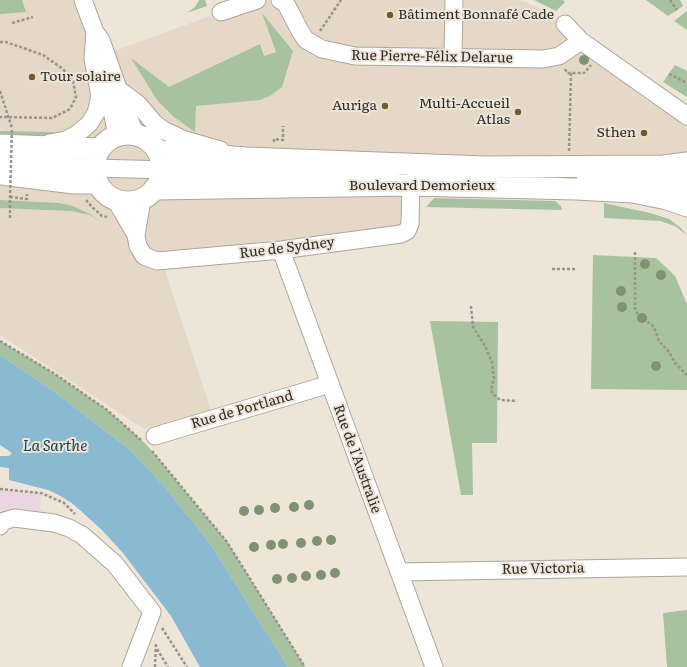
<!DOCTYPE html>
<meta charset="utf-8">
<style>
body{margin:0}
canvas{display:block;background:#eee5d9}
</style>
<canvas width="687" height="667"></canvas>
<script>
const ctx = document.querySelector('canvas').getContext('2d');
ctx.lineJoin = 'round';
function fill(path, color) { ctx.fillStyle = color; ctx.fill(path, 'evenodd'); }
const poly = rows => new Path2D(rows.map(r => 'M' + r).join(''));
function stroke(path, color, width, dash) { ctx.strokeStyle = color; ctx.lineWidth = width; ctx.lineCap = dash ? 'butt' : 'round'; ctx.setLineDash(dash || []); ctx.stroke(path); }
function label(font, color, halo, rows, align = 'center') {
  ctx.font = font + ' Literata,serif'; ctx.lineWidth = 4; ctx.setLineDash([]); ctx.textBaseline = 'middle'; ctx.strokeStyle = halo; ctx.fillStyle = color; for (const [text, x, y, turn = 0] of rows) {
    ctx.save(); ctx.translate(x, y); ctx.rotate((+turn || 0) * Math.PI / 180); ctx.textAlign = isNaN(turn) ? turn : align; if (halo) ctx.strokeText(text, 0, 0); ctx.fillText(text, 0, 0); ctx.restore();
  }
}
fill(poly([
 [0,0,83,0,106,54,221,12,235,0,519,0,540,8,566,25,687,116,687,192,411,185,410,224,162,261,211,411,144,429,0,335]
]), '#e6d8c7');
fill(poly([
 [0,489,41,493,39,521,0,526]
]), '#ecd5e2');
fill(poly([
 [0,0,22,0,26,12,0,14],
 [199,0,205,0,207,6,187,13,195,7],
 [534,0,563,0,565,2,556,11],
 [646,0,680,0,683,6,668,16],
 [687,11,687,30,674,21],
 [262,13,293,51,282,87,270,96,260,100,196,106,195,132,174,117,157,100,131,58,169,87,260,44,264,56,276,52],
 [675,65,687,71,687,97,663,82],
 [0,131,52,132,57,134,0,145],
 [434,198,555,201,561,206,562,210,426,207],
 [0,200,59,203,73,206,90,214,101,222,90,215,71,211,0,208],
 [604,203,650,213,669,219,680,227,687,235,675,226,660,221,604,218],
 [593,255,656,258,675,276,687,304,687,390,591,389],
 [430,321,498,322,497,443,472,443,473,495,461,495],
 [0,341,55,374,107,410,146,444,227,542,305,667,288,667,209,542,163,485,129,449,52,390,0,355],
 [687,610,687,667,667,667,663,613]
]), '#a6c29f');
fill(poly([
 [0,355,52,390,129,449,163,485,209,542,288,667,200,667,171,616,123,553,102,530,73,504,59,495,48,490,9,480,9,468,0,467,0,456,9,456,12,453,0,445]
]), '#89bad2');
const minor = poly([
 [83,0,95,32,101,40,127,114,136,135],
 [280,0,286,4,300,31,306,40,322,49,355,56,543,59,559,56,581,41],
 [221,12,257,0],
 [565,24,581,41,687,116],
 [453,58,454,0],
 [106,82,117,135],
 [118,89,138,104,155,124,165,131,185,140,220,150],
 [49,143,66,140,77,134,89,124,96,113,100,96,93,59,95,32],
 [0,161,94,168,391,176],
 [585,180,687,183],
 [115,199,136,235],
 [142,199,136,235,138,246,144,256,157,261,281,250,401,234,407,231,410,224,411,185],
 [281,250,434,667],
 [155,436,330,384],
 [0,526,1,522,14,518,54,523,69,528,82,535,115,564,152,612,131,667],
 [399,572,687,567]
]);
const major = poly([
 '94 168a34 34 0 1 1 68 0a34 34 0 1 1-68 0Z',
 [0,145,100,149],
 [158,151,246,158,484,167,663,166,687,163],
 [0,174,74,183,98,183],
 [687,181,687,192],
 [154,189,411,185,576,189,633,192,667,199,687,206]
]);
stroke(minor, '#aea59a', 19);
stroke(major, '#aea59a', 23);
stroke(poly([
 [670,0,677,10],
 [12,23,33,17],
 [320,31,341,0],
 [0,42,6,42,43,55,63,69,73,81,76,97,70,109,52,118,0,117],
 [565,69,567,73,584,73,591,65],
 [669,74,687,83],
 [0,91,12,128,13,128],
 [274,142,274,139,283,140,283,126],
 [569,151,571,73],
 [10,197,27,199,27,194],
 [86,200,92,207,102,216,108,217],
 [10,218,10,198],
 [635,252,635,308,637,313,654,327,659,341,669,352,675,363,687,375],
 [552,269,575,269],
 [471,306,473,327,485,346,492,362,494,378,491,390,493,394,500,400,517,401],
 [0,341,55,374,107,410,141,440],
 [152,451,227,542,305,667],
 [0,489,41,493,64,503,75,514],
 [162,628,187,667],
 [157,649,168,667],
 [155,667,156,643]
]), '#99938a', 2.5, [3, 2]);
stroke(minor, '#fff', 17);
stroke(major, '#fff', 21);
stroke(poly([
 [10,198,12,128]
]), '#99938a', 2.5, [3, 2]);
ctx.fillStyle = '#819270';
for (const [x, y] of [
 [584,60],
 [645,264],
 [661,275],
 [621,291],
 [622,307],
 [642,318],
 [656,366],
 [309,505],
 [294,507],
 [275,508],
 [259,510],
 [244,511],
 [331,540],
 [317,541],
 [301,543],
 [283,544],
 [271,545],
 [254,547],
 [335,573],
 [321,575],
 [306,576],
 [292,578],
 [277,579]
]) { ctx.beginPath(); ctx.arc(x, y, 5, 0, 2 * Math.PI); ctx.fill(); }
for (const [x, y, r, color] of [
 [390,15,4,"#725a2b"],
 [32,77,4,"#725a2b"],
 [385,106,4,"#725a2b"],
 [518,112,4,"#725a2b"],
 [644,133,4,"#725a2b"]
]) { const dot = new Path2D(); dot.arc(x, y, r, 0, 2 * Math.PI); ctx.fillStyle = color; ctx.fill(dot); stroke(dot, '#eee5d9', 1.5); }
label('14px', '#2f2c27', '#eee5d9', [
 ["Bâtiment Bonnafé Cade",398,15,"left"],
 ["Tour solaire",40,77,"left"],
 ["Multi-Accueil",510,104],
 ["Atlas",510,120],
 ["Auriga",377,106],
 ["Sthen",636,133]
], 'right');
label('14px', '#2f2c27', '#eee5d9', [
 ["Rue Pierre-Félix Delarue",432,57,1],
 ["Boulevard Demorieux",422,186],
 ["Rue de Sydney",287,248,-7],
 ["Rue de Portland",242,410,-16],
 ["Rue de l'Australie",357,459,70],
 ["Rue Victoria",543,569,-1]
]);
label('italic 15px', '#184153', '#eee5d9', [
 ["La Sarthe",55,447]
]);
</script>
